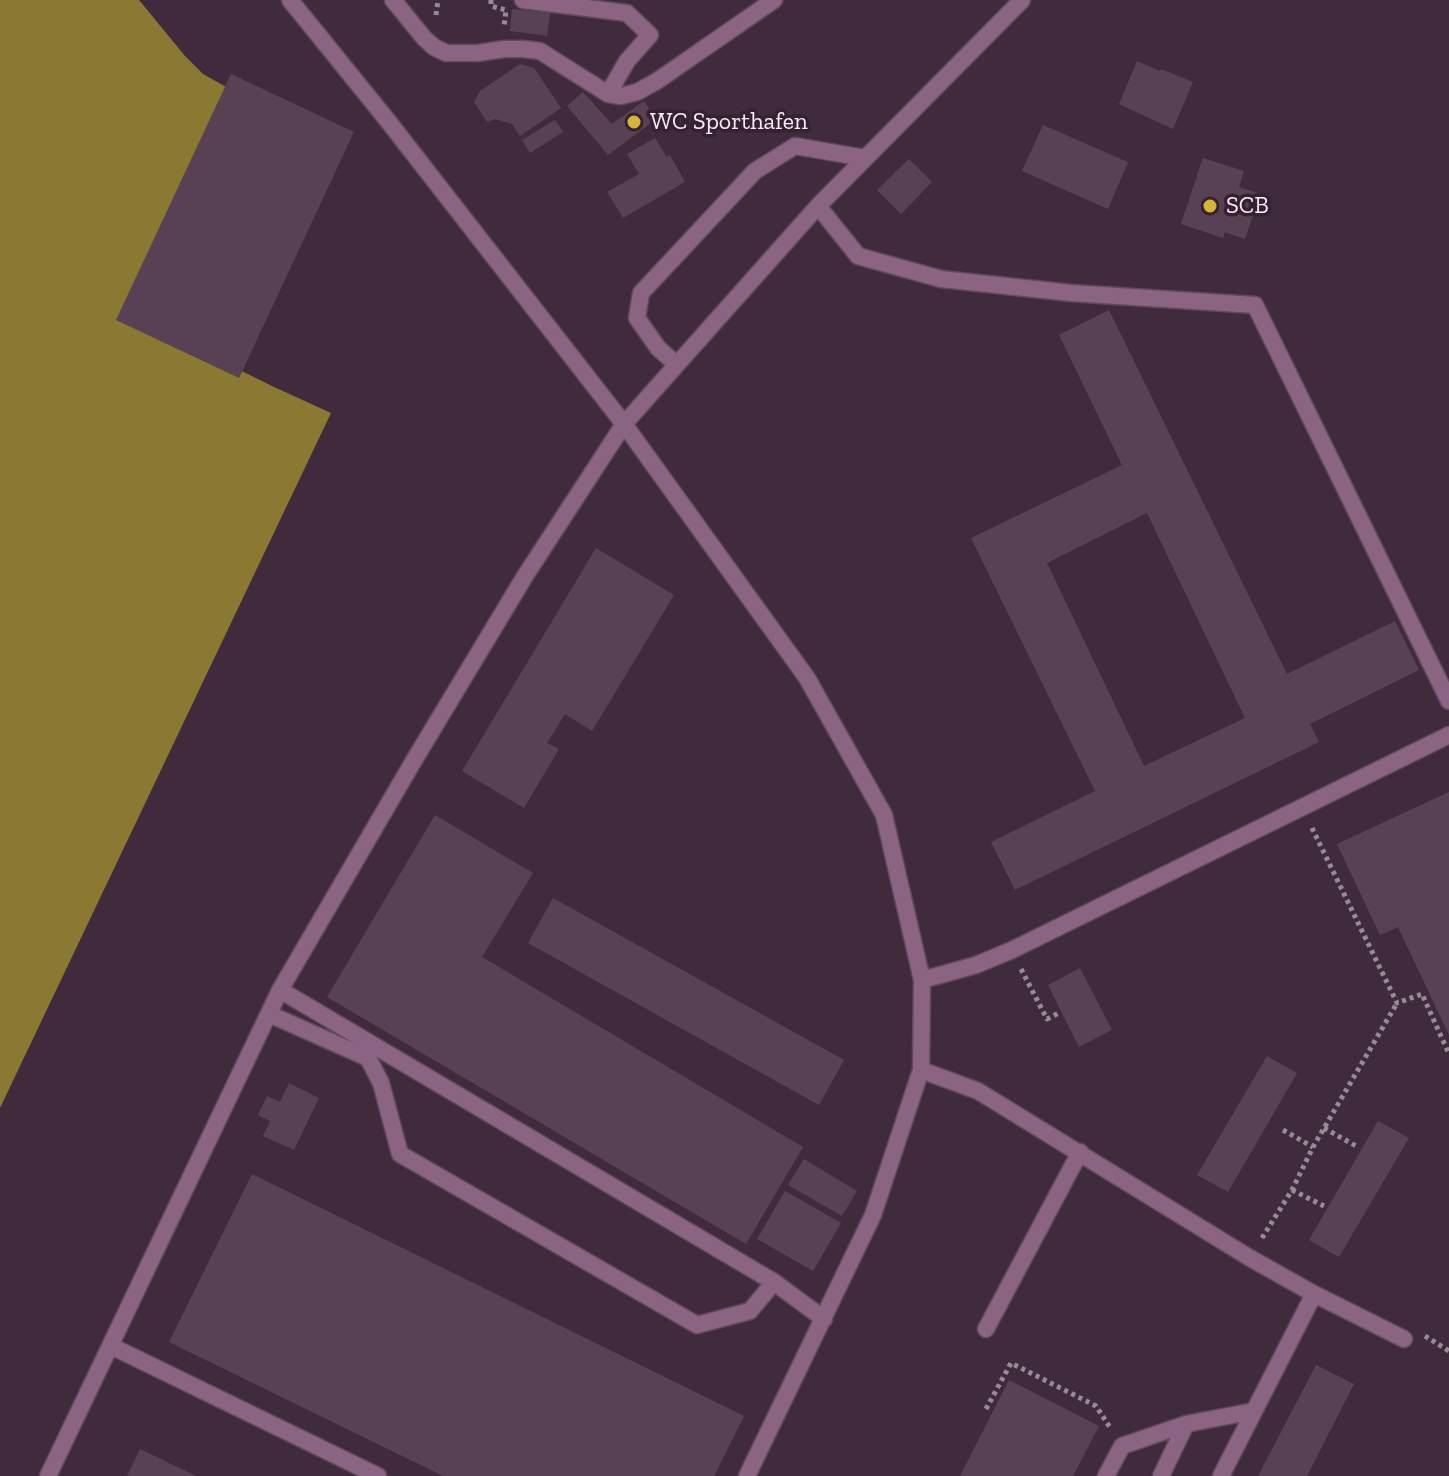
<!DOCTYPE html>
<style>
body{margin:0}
canvas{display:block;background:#402b3c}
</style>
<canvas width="1449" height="1476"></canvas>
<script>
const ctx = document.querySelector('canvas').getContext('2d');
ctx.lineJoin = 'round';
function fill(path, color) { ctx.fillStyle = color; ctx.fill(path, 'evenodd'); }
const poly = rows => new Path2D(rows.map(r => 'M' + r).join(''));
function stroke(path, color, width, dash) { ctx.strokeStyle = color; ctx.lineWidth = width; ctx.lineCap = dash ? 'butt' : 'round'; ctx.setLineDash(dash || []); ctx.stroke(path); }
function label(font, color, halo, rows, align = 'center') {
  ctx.font = font + ' "Zilla Slab",serif'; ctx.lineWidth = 7; ctx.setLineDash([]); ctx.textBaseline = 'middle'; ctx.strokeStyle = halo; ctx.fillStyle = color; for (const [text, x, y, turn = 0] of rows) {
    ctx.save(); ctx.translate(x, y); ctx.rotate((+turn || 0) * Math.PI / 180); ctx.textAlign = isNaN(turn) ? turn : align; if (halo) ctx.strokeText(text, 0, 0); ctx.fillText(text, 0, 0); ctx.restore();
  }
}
fill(poly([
 [0,0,139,0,185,56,203,74,228,88,201,351,272,386,331,413,0,1108]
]), '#8a7833');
fill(poly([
 [512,9,550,13,547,36,510,31],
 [1137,61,1160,71,1161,69,1193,82,1173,129,1119,104],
 [520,64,534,68,561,108,520,136,512,124,495,119,487,122,474,102,480,91],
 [231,74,354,132,239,378,116,320],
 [583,92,612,124,644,101,656,119,608,155,567,106],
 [555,120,563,132,530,153,522,140],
 [1043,125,1128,162,1108,209,1022,171],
 [655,138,667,157,670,155,685,182,623,218,607,192,639,174,627,154],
 [1203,158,1244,171,1239,187,1260,194,1245,239,1225,232,1223,238,1181,224],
 [909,159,932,182,901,214,877,190],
 [1109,310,1287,674,1395,621,1419,670,1310,724,1319,742,1015,890,991,842,1095,791,971,538,1122,465,1059,335],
 [1147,513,1245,718,1144,766,1047,563],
 [596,548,674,595,592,731,565,714,547,743,559,749,524,808,462,771],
 [1449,792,1449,1035,1398,927,1380,935,1337,844],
 [435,815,533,873,482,957,803,1147,746,1244,327,997],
 [553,898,844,1060,819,1105,528,943],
 [1080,968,1112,1030,1079,1047,1048,985],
 [1267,1056,1297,1073,1228,1192,1197,1175],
 [289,1083,319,1098,294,1150,263,1136,270,1121,258,1115,267,1096,280,1102],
 [1378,1121,1409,1138,1339,1257,1309,1240],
 [804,1159,857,1191,842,1216,788,1185],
 [252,1174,744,1416,714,1476,443,1476,169,1342],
 [785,1191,841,1223,813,1271,757,1239],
 [1316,1365,1354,1384,1307,1476,1258,1476],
 [1009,1380,1099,1426,1073,1476,960,1476],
 [140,1449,196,1476,127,1476]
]), '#584153');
const service = poly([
 [290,0,388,121,624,424,807,678,884,815,922,980,921,1070,873,1215,747,1476],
 [393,0,424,38,434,47,446,53,478,53,504,49,523,49,540,51,608,94,621,96,637,92,657,81,774,0],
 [523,0,627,13,650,35,627,61,608,94],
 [818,206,858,256,941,279,1071,293,1255,305,1449,701],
 [676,364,658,348,637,318,641,293,755,171,795,146,865,158],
 [922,980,976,965,1012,950,1449,735],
 [269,1014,368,1058,381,1083,400,1154,697,1325,750,1311,774,1282,280,990],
 [921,1070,978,1091,1250,1258,1314,1294,1221,1476],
 [774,1282,824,1319],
 [1314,1294,1404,1339],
 [986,1329,1080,1152],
 [111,1346,378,1476],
 [48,1476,280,990,413,762,525,576,624,424,818,206,1022,0],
 [1106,1476,1122,1446,1186,1424,1254,1411],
 [1161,1476,1186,1424]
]);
stroke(service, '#5e4a5a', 19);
stroke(poly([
 [491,0,491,6,506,10,504,27],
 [436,15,438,0],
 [1312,828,1397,1003,1422,994,1449,1054],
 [1021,969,1047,1019,1061,1012],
 [1324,1128,1356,1146],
 [1283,1130,1313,1147],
 [1292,1190,1324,1206],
 [1262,1238,1292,1190,1313,1147,1397,1003],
 [1425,1336,1449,1351],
 [986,1409,1011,1363,1096,1406,1111,1429]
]), '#9b8997', 5, [4, 4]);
stroke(service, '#8b6483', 16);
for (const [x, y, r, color] of [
 [634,122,8,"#d5b535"],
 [1210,206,8,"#d5b535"]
]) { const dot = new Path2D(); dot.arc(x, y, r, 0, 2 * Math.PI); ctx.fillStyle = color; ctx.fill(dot); stroke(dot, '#362132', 3); }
label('24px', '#f9eaf5', '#362132', [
 ["WC Sporthafen",650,122],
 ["SCB",1226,206]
], 'left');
</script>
